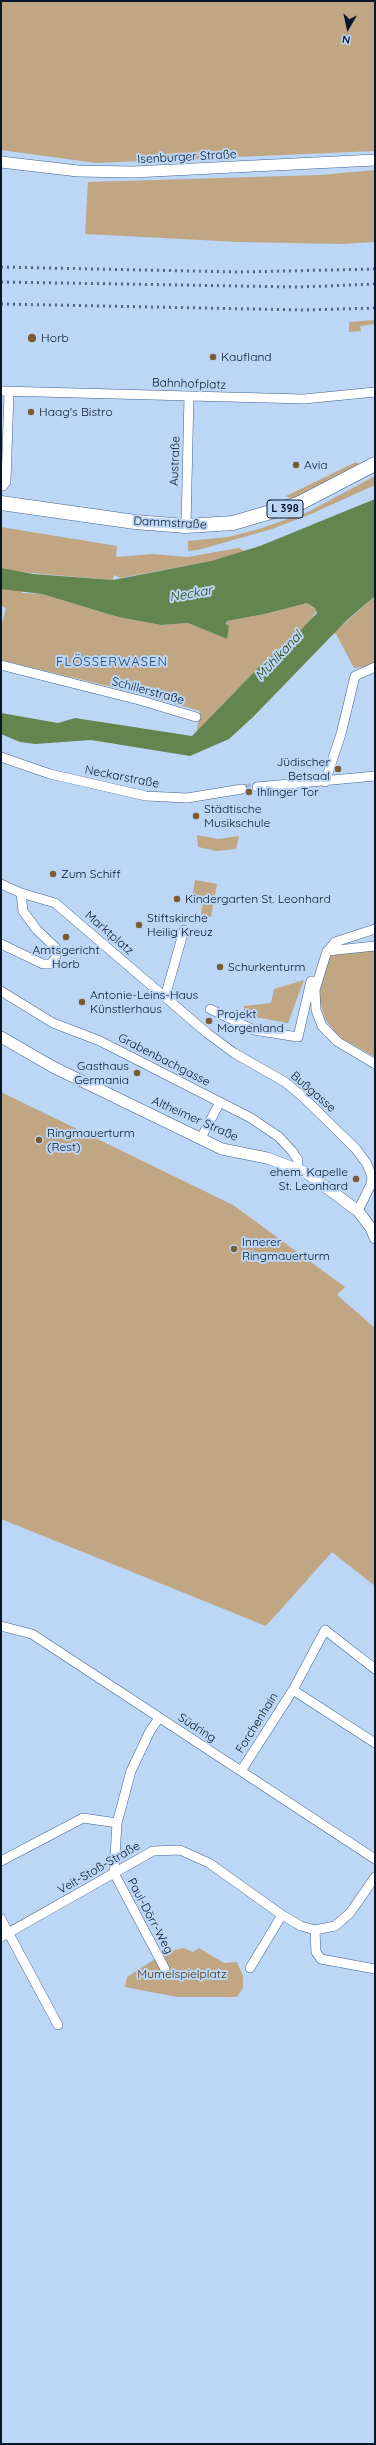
<!DOCTYPE html>
<meta charset="utf-8">
<style>
body{margin:0}
#map{position:relative;width:376px;height:2445px;overflow:hidden;background:#bcd6f5;font-family:Quicksand,sans-serif}
canvas{display:block}
.frame{position:absolute;inset:0;border:2px solid #071729;pointer-events:none}
.north{position:absolute;left:328px;top:8px;width:40px;height:40px;-webkit-text-stroke:3px #bcd6f5;paint-order:stroke;rotate:189deg;font-size:11px;font-weight:700;line-height:16px;text-align:center;color:#071729}
.north::after{content:'';display:block;margin:auto;width:14px;height:18px;background:#071729;clip-path:polygon(50% 0,100% 100%,50% 72%,0 100%)}
</style>
<div id="map">
<canvas width="376" height="2445"></canvas>
<div class="frame"></div>
<div class="north">N</div>
</div>
<script>
const ctx = document.querySelector('canvas').getContext('2d');
ctx.lineJoin = 'round';
function fill(path, color) { ctx.fillStyle = color; ctx.fill(path, 'evenodd'); }
const poly = rows => new Path2D(rows.map(r => 'M' + r).join(''));
function stroke(path, color, width, dash) { ctx.strokeStyle = color; ctx.lineWidth = width; ctx.lineCap = dash ? 'butt' : 'round'; ctx.setLineDash(dash || []); ctx.stroke(path); }
function label(font, color, halo, rows, align = 'center') {
  ctx.font = font + ' Quicksand,sans-serif'; ctx.lineWidth = 4; ctx.setLineDash([]); ctx.textBaseline = 'middle'; ctx.strokeStyle = halo; ctx.fillStyle = color; for (const [text, x, y, turn = 0] of rows) {
    ctx.save(); ctx.translate(x, y); ctx.rotate((+turn || 0) * Math.PI / 180); ctx.textAlign = isNaN(turn) ? turn : align; if (halo) ctx.strokeText(text, 0, 0); ctx.fillText(text, 0, 0); ctx.restore();
  }
}
fill(poly([
 [1,1,375,1,375,151,96,163,1,150],
 [375,170,375,242,341,244,239,242,85,234,88,182,320,175],
 [375,320,375,324,360,326,361,331,349,332,349,322],
 [356,462,359,464,353,469,292,499,286,496],
 [375,476,375,485,311,514,272,529,198,550,188,551,188,541,228,537,259,529,308,512],
 [1,527,117,546,116,557,153,554,187,557,239,548,244,551,211,561,120,578,114,575,113,580,20,572,22,593,42,594,118,617,161,625,188,623,227,639,227,621,265,614,307,603,317,610,310,621,338,629,375,596,375,665,354,668,336,634,301,630,261,665,197,731,200,711,141,694,1,660,1,627,6,608,1,606],
 [197,835,218,839,239,836,236,849,217,851,198,847],
 [195,880,217,884,211,917,201,915,203,900,192,898],
 [332,946,375,946,375,1057,339,1037,325,1019,316,988],
 [304,980,288,1023,244,1015,244,1006,271,1003,274,989],
 [1,1092,233,1205,345,1287,337,1295,375,1328,375,1586,332,1552,266,1626,1,1519],
 [184,1948,193,1952,199,1948,224,1963,237,1962,243,1976,243,1988,237,1997,177,1997,125,1987,127,1977,166,1952]
]), '#c0a683');
fill(poly([
 [375,499,375,596,347,620,253,717,229,739,190,756,91,740,35,744,20,742,1,734,1,713,58,723,75,718,192,736,261,665,294,637,317,613,315,608,307,603,265,614,227,621,226,624,229,626,227,639,188,623,161,625,118,617,42,594,1,589,1,568,33,574,113,580,211,561,260,546]
]), '#63854e');
stroke(poly([
 [242,789,257,787]
]), '#a1b9d6', 9, [9, 4.5]);
const minor = poly([
 [1,391,304,399,375,392],
 [3,486,6,482,9,392],
 [186,526,189,396],
 [1,665,139,700,196,717],
 [1,757,50,774,146,796,187,798,242,789],
 [325,782,341,734,355,676,375,667],
 [257,787,375,776],
 [1,884,21,893,55,903,207,1033,234,1053,285,1082,303,1097,356,1149,367,1164,372,1177,371,1184,358,1211],
 [375,929,335,942,326,954,315,990,316,1010,322,1026,338,1042,375,1064],
 [1,944,43,964,51,964,56,957,56,948,37,930,23,911,21,893],
 [327,951,375,946],
 [1,991,53,1023,100,1041,251,1118,279,1137,292,1151,298,1160,297,1169],
 [165,997,184,930],
 [210,1009,254,1030,298,1037,311,981],
 [201,1138,220,1102],
 [1,1626,32,1634,375,1859],
 [293,1690,325,1630,375,1669],
 [159,1718,150,1731,131,1771,117,1823,114,1873,165,1969],
 [241,1771,293,1690,375,1743],
 [1,1861,83,1818,117,1823],
 [1,1919,58,2025],
 [315,1930,316,1952,321,1959,375,1969],
 [1,1937,153,1851,180,1850,209,1863,282,1915,301,1926,315,1930,335,1926,350,1913,375,1877],
 [250,1968,282,1915]
]);
const tertiary = poly([
 [1,162,78,171,133,172,375,160],
 [1,1037,53,1067,222,1149,267,1158,307,1173,358,1211,371,1228,375,1238]
]);
const primary = poly([
 [1,503,135,522,186,526,233,523,298,504,375,464]
]);
stroke(minor, '#3e6392', 10);
stroke(tertiary, '#3e6392', 12);
stroke(primary, '#3e6392', 15);
stroke(minor, '#fff', 9);
stroke(tertiary, '#fff', 11);
stroke(primary, '#fff', 14);
stroke(poly([
 [1,267,239,272,375,269],
 [1,282,299,287,375,284],
 [1,304,304,310,375,308]
]), '#51657d', 3, [2, 4]);
for (const [x, y, r, color] of [
 [32,338,5,"#7a5c30"],
 [213,357,4,"#7a5c30"],
 [31,412,4,"#7a5c30"],
 [296,465,4,"#7a5c30"],
 [338,769,4,"#7a5c30"],
 [249,792,4,"#7a5c30"],
 [196,816,4,"#7a5c30"],
 [53,874,4,"#7a5c30"],
 [177,899,4,"#7a5c30"],
 [139,925,4,"#7a5c30"],
 [66,937,4,"#7a5c30"],
 [220,967,4,"#7a5c30"],
 [82,1002,4,"#7a5c30"],
 [209,1021,4,"#7a5c30"],
 [137,1073,4,"#7a5c30"],
 [39,1140,4,"#7a5c30"],
 [356,1179,4,"#7a5c30"],
 [234,1249,4,"#7a5c30"]
]) { const dot = new Path2D(); dot.arc(x, y, r, 0, 2 * Math.PI); ctx.fillStyle = color; ctx.fill(dot); stroke(dot, '#bcd6f5', 1.5); }
for (const [x, y, w] of [
 [285,509,36]
]) { const box = new Path2D(); box.roundRect(x - w / 2, y - 9, w, 18, 3); ctx.fillStyle = '#bcd6f5'; ctx.fill(box); stroke(box, '#071729', 1); }
label('bold 11px', '#071729', null, [
 ["L 398",285,509]
]);
label('12px', '#071729', '#bcd6f5', [
 ["Isenburger Straße",187,157,-3],
 ["Bahnhofplatz",189,384,2],
 ["Austraße",175,461,-88],
 ["Dammstraße",170,523,3],
 ["Schillerstraße",148,691,15],
 ["Neckarstraße",122,777,11],
 ["Marktplatz",109,933,41],
 ["Grabenbachgasse",164,1060,27],
 ["Bußgasse",313,1092,41],
 ["Altheimer Straße",195,1119,24],
 ["Forchenhain",257,1723,-58],
 ["Südring",197,1728,33],
 ["Veit-Stoß-Straße",99,1868,-30],
 ["Paul-Dörr-Weg",150,1916,62]
]);
label('12px', '#071729', '#bcd6f5', [
 ["Horb",41,338],
 ["Kaufland",221,357],
 ["Haag's Bistro",39,412],
 ["Avia",304,465],
 ["Jüdischer",330,762,"right"],
 ["Betsaal",330,776,"right"],
 ["Ihlinger Tor",257,792],
 ["Städtische",204,809],
 ["Musikschule",204,823],
 ["Zum Schiff",61,874],
 ["Kindergarten St. Leonhard",185,899],
 ["Stiftskirche",147,918],
 ["Heilig Kreuz",147,932],
 ["Amtsgericht",66,950,"center"],
 ["Horb",66,964,"center"],
 ["Schurkenturm",228,967],
 ["Antonie-Leins-Haus",90,995],
 ["Künstlerhaus",90,1009],
 ["Projekt",217,1014],
 ["Morgenland",217,1028],
 ["Gasthaus",129,1066,"right"],
 ["Germania",129,1080,"right"],
 ["Ringmauerturm",47,1133],
 ["(Rest)",47,1147],
 ["ehem. Kapelle",348,1172,"right"],
 ["St. Leonhard",348,1186,"right"],
 ["Innerer",242,1242],
 ["Ringmauerturm",242,1256]
], 'left');
label('12px', '#4d3101', '#bcd6f5', [
 ["Mumelspielplatz",182,1974]
]);
label('italic 13px', '#1d3d00', '#bcd6f5', [
 ["Neckar",191,594,-10],
 ["Mühlkanal",279,656,-47]
]);
ctx.letterSpacing = '1px';
label('13px', '#214672', '#bcd6f5', [
 ["FLÖSSERWASEN",112,662]
]);
ctx.letterSpacing = '0px';
</script>
